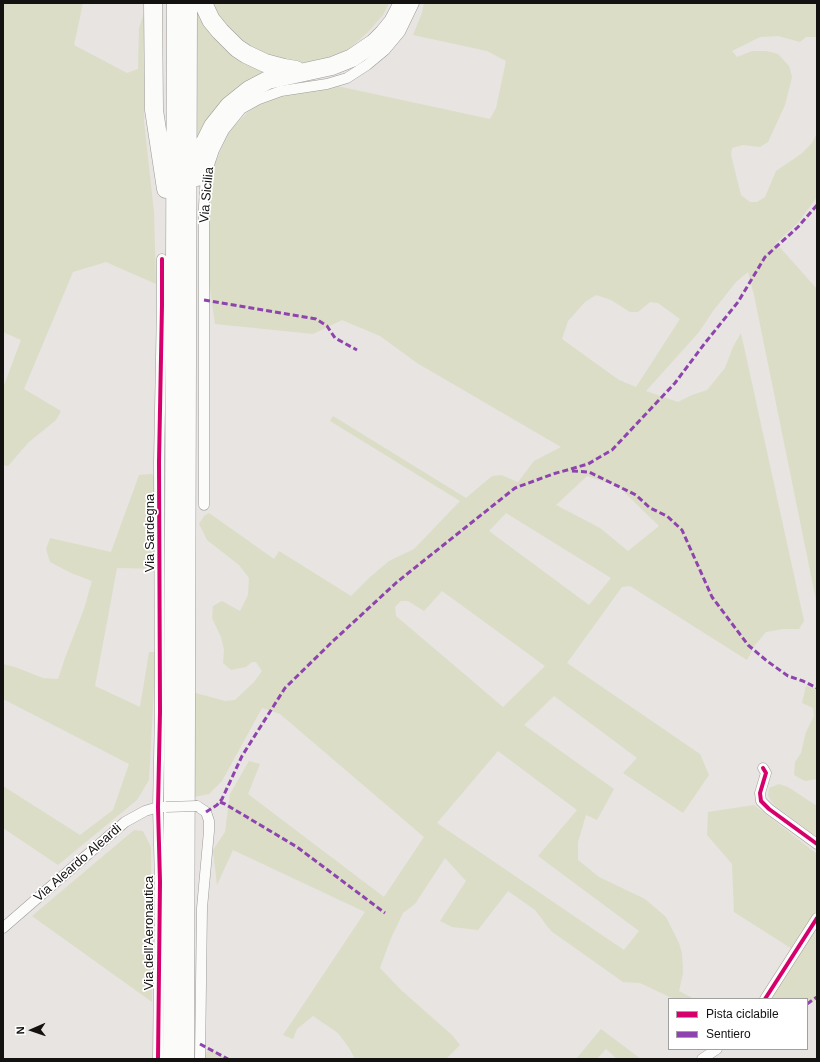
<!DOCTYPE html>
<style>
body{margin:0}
#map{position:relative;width:820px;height:1062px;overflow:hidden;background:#e7e4e1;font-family:Arial,sans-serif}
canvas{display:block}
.frame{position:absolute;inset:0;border:4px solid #141210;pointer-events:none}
.legend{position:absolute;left:668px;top:998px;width:140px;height:52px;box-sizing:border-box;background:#fff;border:1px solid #a1a09f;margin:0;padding:5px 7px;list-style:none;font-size:12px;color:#141210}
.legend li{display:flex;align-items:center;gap:8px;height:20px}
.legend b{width:20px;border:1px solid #a1a09f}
.north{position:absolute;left:12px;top:1010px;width:40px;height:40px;-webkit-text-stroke:3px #fff;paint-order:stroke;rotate:268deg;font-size:11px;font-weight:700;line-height:16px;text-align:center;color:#141210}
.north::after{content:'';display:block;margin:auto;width:14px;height:18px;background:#141210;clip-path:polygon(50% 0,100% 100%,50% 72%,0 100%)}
</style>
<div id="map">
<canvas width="820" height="1062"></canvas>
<div class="frame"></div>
<ul class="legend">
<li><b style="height:5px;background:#d6006c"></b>Pista ciclabile</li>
<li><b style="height:5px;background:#8e44ad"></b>Sentiero</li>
</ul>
<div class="north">N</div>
</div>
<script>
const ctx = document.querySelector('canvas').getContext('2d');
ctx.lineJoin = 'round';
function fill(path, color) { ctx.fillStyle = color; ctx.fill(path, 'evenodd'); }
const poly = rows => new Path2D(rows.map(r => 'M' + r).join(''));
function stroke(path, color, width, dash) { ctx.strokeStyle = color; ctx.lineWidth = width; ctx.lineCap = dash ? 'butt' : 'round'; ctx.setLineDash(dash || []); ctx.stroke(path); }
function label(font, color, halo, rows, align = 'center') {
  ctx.font = font + ' Arial,sans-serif'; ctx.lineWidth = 3.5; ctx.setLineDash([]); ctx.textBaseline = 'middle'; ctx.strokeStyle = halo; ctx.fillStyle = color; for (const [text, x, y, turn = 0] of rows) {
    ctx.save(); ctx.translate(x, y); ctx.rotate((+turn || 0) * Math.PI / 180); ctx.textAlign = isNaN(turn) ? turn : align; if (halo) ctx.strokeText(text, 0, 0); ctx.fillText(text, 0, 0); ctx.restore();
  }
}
fill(poly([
 [3,3,83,3,74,45,127,73,138,69,139,28,145,10,146,33,144,121,154,212,156,284,106,262,73,272,24,389,61,411,56,420,29,442,8,466,3,465,3,388,21,340,3,332],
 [208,3,389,3,383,15,367,33,348,50,321,61,292,63,268,60,232,37],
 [424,3,817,3,817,37,806,37,800,42,778,36,760,37,732,51,737,57,752,51,766,51,778,54,789,66,792,77,785,105,768,142,760,147,743,145,732,148,731,155,741,195,750,202,757,202,765,197,776,171,801,154,812,143,817,133,817,197,797,224,776,243,817,289,817,605,754,295,748,272,736,282,713,311,699,332,646,391,678,402,692,395,707,390,725,368,733,347,741,333,804,621,799,629,783,629,766,632,755,645,747,660,630,586,622,587,567,663,700,754,709,775,683,813,623,773,637,758,554,696,524,725,614,789,597,820,586,815,578,842,578,860,599,877,645,899,666,917,679,943,682,953,683,973,679,991,694,999,674,999,640,983,623,982,551,931,535,910,508,891,478,930,452,927,440,921,466,881,445,858,415,904,403,913,391,938,380,968,401,990,452,1035,460,1045,446,1059,355,1059,349,1048,338,1033,313,1016,297,1029,293,1039,283,1035,365,912,233,850,217,885,213,850,225,832,230,794,249,761,260,764,248,794,384,897,424,837,280,714,262,708,222,781,209,794,194,797,192,692,225,701,235,700,254,682,262,671,256,662,252,662,246,667,231,670,223,663,224,650,221,637,212,618,213,606,222,601,240,611,248,595,249,578,239,565,207,540,199,524,204,516,209,513,274,559,279,551,351,596,369,578,389,561,414,549,460,501,330,421,333,416,466,498,492,476,501,475,518,482,534,461,561,447,417,363,380,336,342,320,313,334,215,324,209,282,209,196,211,179,215,163,229,131,248,112,264,102,282,96,337,86,490,119,496,108,506,61,487,51,413,35,422,13],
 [596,295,611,300,630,312,638,312,650,302,658,303,680,319,636,387,619,380,562,339,568,321,585,302],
 [587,476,618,486,659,526,628,551,600,528,556,505],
 [506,513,611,578,589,605,489,531],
 [442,591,545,666,503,707,396,616,395,607,401,601,408,601,424,611],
 [498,751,577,810,538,856,639,931,624,950,437,823],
 [196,8,279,71,196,144],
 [151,474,161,480,160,569,117,568,95,686,140,707,149,652,156,652,149,780,137,800,58,865,3,828,3,786,80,835,113,810,129,764,3,699,3,664,15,667,43,678,58,679,65,658,84,609,92,581,71,573,50,562,46,549,50,538,111,552,139,475],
 [806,686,817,689,817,779,805,781,794,775,795,762,801,753,806,732,814,716,813,708,802,703],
 [779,784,788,787,817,806,817,837,774,805,768,796,769,788],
 [754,805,817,854,817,1000,807,1003,807,999,769,999,791,969,792,949,734,912,732,864,707,835,708,812],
 [134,830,143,831,151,847,152,1002,32,916],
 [601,1029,641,1059,617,1059,606,1049,597,1059,576,1059],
 [209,1047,226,1059,204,1059]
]), '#dcddc7');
const street = poly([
 [204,505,204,206,206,174,214,150,224,130,241,109,259,99,281,91,327,84,347,78,367,65,385,50,400,32,414,3],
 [763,768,766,773,760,793,761,801,769,809,817,844],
 [197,806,206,812,209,821,209,831,202,908,200,1059],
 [3,928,125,822,145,811,158,807,164,807],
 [765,999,817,918],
 [158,1059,160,882,158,807,160,712,159,462,162,305,162,259],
 [702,1059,717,1049]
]);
const highway = poly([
 [153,3,154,110,166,189],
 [203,3,211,20,220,31,237,48,246,54,265,63,284,68,296,70],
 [197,177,201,150,213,126,229,106,249,90,268,80,332,66,352,58,374,43,384,33,393,22,403,3],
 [172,1059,176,3],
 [185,1059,188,10]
]);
stroke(street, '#9d9b98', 11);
stroke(highway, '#9d9b98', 19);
stroke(street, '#fbfbfa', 10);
stroke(highway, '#fbfbfa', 18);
const streetBridge = poly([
 [166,807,197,806]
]);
stroke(streetBridge, '#9d9b98', 11, []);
stroke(streetBridge, '#fbfbfa', 10);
stroke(poly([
 [204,300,316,319,327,326,335,338,357,350],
 [572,471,589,472,636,495,650,508,667,516,682,530,712,597,748,645,767,661,788,676,803,681,817,688],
 [220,802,225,804,297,847,385,913],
 [206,812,217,805,222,799,242,756,285,688,332,642,397,582,515,488,553,474,588,464,612,450,675,383,705,343,738,302,765,257,798,227,817,205],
 [807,1004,817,997],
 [200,1044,228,1059]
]), '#8e44ad', 3, [6, 3]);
stroke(poly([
 [763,768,766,773,760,793,761,801,769,809,817,844],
 [765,999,817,918],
 [158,1059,160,882,158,807,160,712,159,462,162,305,162,259]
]), '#d6006c', 4);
label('13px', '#141210', '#fff', [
 ["Via Sicilia",207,195,-85],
 ["Via Sardegna",150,533,-90],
 ["Via Aleardo Aleardi",78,863,-41],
 ["Via dell'Aeronautica",149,933,-90]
]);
</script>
